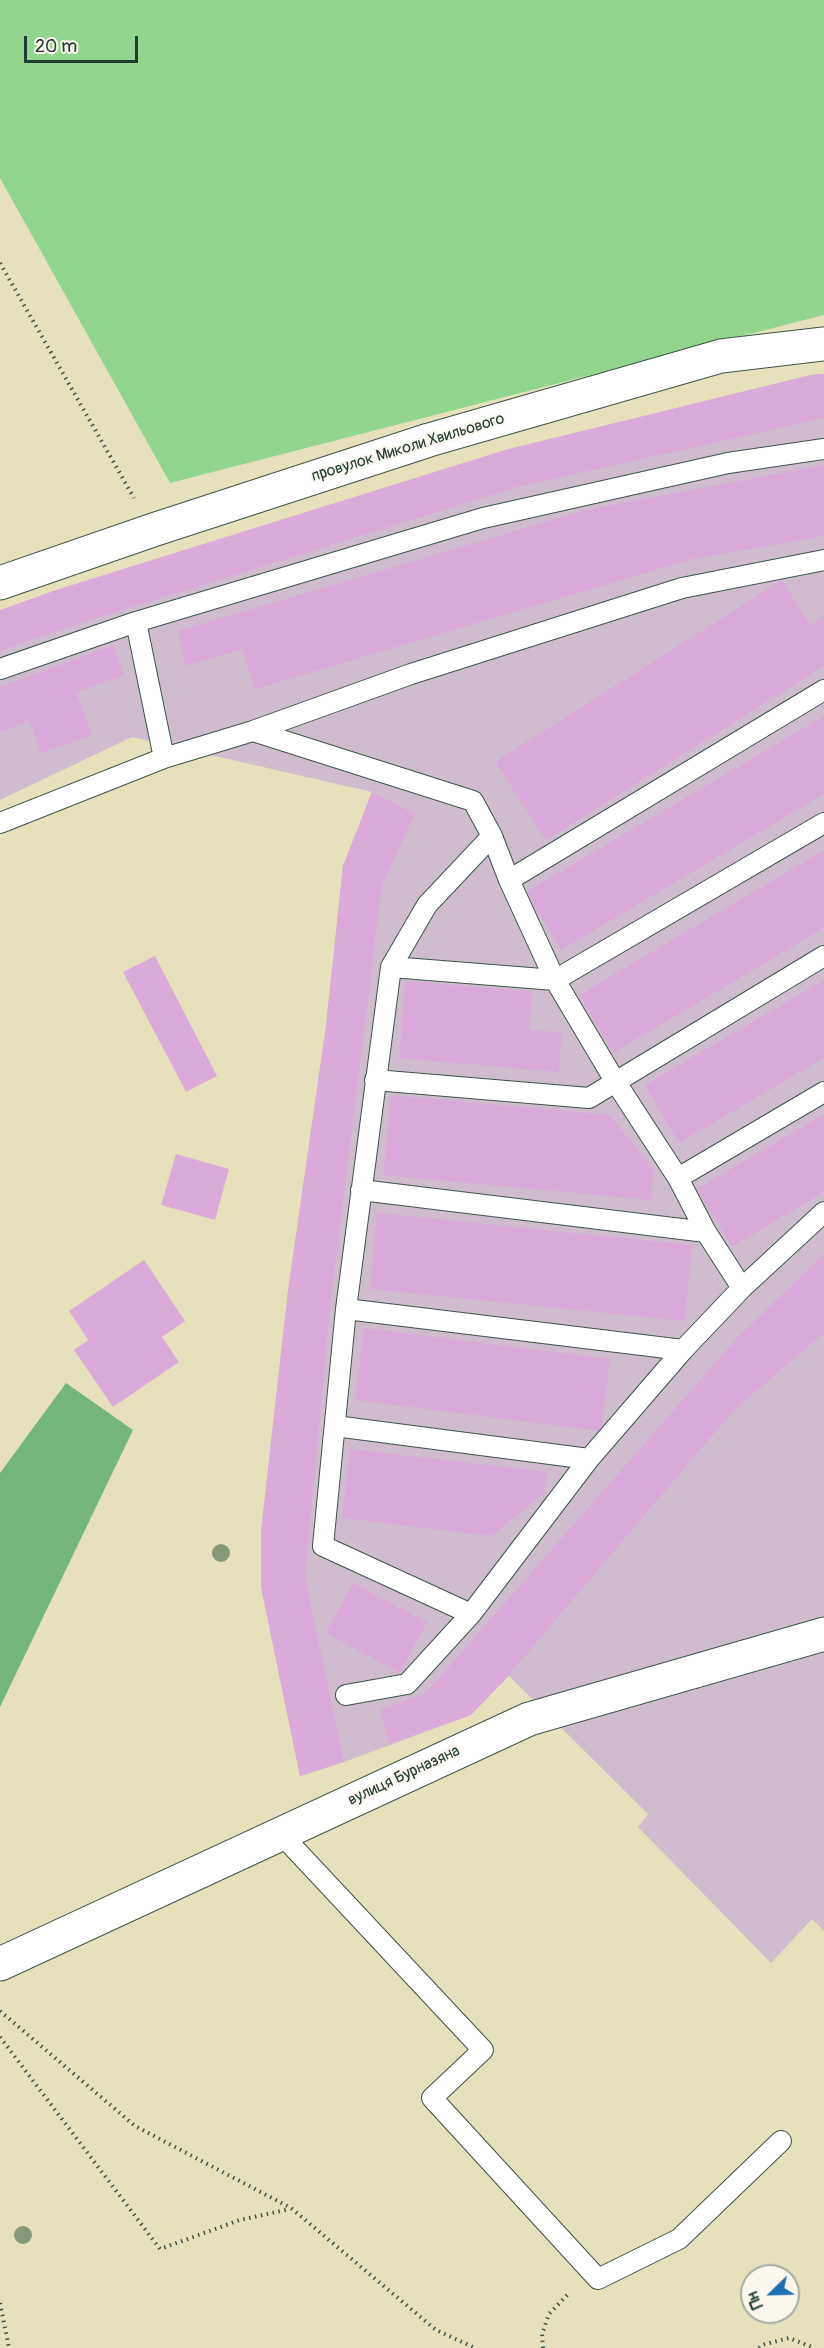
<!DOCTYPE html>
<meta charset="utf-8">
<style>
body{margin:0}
#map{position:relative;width:824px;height:2348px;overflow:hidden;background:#e7e0bd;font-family:Pangolin,sans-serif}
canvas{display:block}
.north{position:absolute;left:740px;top:2264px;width:60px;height:60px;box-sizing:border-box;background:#fbf7ec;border:2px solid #a3ada2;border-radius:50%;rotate:247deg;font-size:16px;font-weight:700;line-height:24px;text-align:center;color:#1f3d34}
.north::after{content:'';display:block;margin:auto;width:21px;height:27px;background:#1f6fb2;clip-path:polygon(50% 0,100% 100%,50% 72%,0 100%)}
.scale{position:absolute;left:24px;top:36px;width:114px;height:27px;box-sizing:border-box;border:3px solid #1f3d34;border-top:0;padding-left:8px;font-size:18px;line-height:21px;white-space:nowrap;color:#1f3d34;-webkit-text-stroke:4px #fbf7ec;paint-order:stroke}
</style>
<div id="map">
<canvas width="824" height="2348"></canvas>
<div class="north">Пн</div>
<div class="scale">20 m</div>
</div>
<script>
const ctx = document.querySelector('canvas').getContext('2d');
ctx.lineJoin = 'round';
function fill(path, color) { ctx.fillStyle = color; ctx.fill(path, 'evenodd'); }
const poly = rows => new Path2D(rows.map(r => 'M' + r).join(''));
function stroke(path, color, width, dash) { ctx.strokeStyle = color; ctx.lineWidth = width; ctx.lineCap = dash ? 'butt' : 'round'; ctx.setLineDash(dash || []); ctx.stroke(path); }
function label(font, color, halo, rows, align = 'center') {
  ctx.font = font + ' Pangolin,sans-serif'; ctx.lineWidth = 4.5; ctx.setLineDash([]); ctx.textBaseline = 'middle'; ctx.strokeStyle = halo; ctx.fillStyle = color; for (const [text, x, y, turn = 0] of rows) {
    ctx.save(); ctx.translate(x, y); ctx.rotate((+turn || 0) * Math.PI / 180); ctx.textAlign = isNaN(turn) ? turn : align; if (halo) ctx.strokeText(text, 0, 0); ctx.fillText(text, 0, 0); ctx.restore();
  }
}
fill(poly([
 [824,374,824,1931,812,1919,771,1963,638,1827,648,1814,509,1676,471,1715,344,1762,300,1776,261,1587,261,1532,288,1291,326,1026,343,866,372,792,132,737,0,800,0,620,505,450,811,375]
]), '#cfbdcf');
fill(poly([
 [0,0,824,0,824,315,170,483,0,178]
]), '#92d68e');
fill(poly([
 [66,1383,133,1430,0,1707,0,1473]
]), '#75b779');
fill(poly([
 [824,374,824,418,517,487,71,626,0,651,0,610,59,589,505,450,811,375],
 [824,465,824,536,692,559,255,689,242,649,185,666,178,631,586,510],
 [782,580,810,625,824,616,824,666,546,840,495,762],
 [113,645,124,675,76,692,92,735,41,753,29,721,0,732,0,687],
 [824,716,824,794,561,950,526,892],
 [372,792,415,814,382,885,331,1301,305,1577,344,1762,300,1776,261,1587,261,1532,288,1291,326,1026,343,866],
 [824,850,824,928,613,1053,579,995],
 [155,956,217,1076,186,1092,123,972],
 [824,980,824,1058,679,1143,645,1085],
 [405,981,532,991,529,1030,562,1032,559,1072,399,1058],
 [391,1095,610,1115,654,1170,651,1200,383,1175],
 [824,1114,824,1192,732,1247,697,1189],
 [176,1154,229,1169,215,1220,161,1205],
 [377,1213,692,1245,685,1321,370,1289],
 [824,1254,824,1333,732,1412,508,1676,471,1715,389,1744,380,1710,426,1693,737,1338],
 [144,1260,185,1321,162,1337,179,1362,113,1407,74,1350,88,1340,69,1311],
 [364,1328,610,1359,601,1431,355,1400],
 [350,1449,547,1472,544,1493,492,1536,342,1518],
 [353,1583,427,1622,400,1673,326,1633]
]), '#daabd9');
const lane = poly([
 [136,622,483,518,728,463,824,449],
 [0,669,136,622,164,758],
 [253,731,411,674,682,588,824,560],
 [0,823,164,758,253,731,473,801,492,836,509,880,555,980,615,1081,678,1178,706,1232,742,1288],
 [492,836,427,905,391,967,346,1309,323,1546,471,1614,589,1459,683,1350,742,1288,824,1212],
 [509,880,824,690],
 [391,967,555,980,824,823],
 [375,1080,589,1098,824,956],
 [678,1178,824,1092],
 [361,1190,706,1232],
 [346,1309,683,1350],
 [335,1426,589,1459],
 [346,1695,407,1684,471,1614],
 [280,1833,483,2050,432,2098,598,2279,679,2239,781,2141]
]);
const street = poly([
 [0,583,153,530,429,440,721,356,824,344],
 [0,1964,529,1719,824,1634]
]);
stroke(lane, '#3d5549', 22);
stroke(street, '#3d5549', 35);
stroke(poly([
 [0,263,134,498],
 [0,2011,135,2126,291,2208,436,2330,475,2348],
 [0,2037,160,2249,240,2220,290,2209],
 [0,2303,9,2348],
 [543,2348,542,2334,549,2314,570,2292],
 [759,2348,762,2345,789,2338,814,2348]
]), '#3d5549', 4, [1.5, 4.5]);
stroke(lane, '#fff', 20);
stroke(street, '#fff', 33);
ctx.fillStyle = '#86977c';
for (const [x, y] of [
 [221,1553],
 [23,2235]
]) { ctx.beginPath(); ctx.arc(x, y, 9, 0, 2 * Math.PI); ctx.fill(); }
label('16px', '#1f3d34', '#fbf7ec', [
 ["провулок Миколи Хвильового",408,448,-17],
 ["вулиця Бурназяна",404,1776,-25]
]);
</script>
